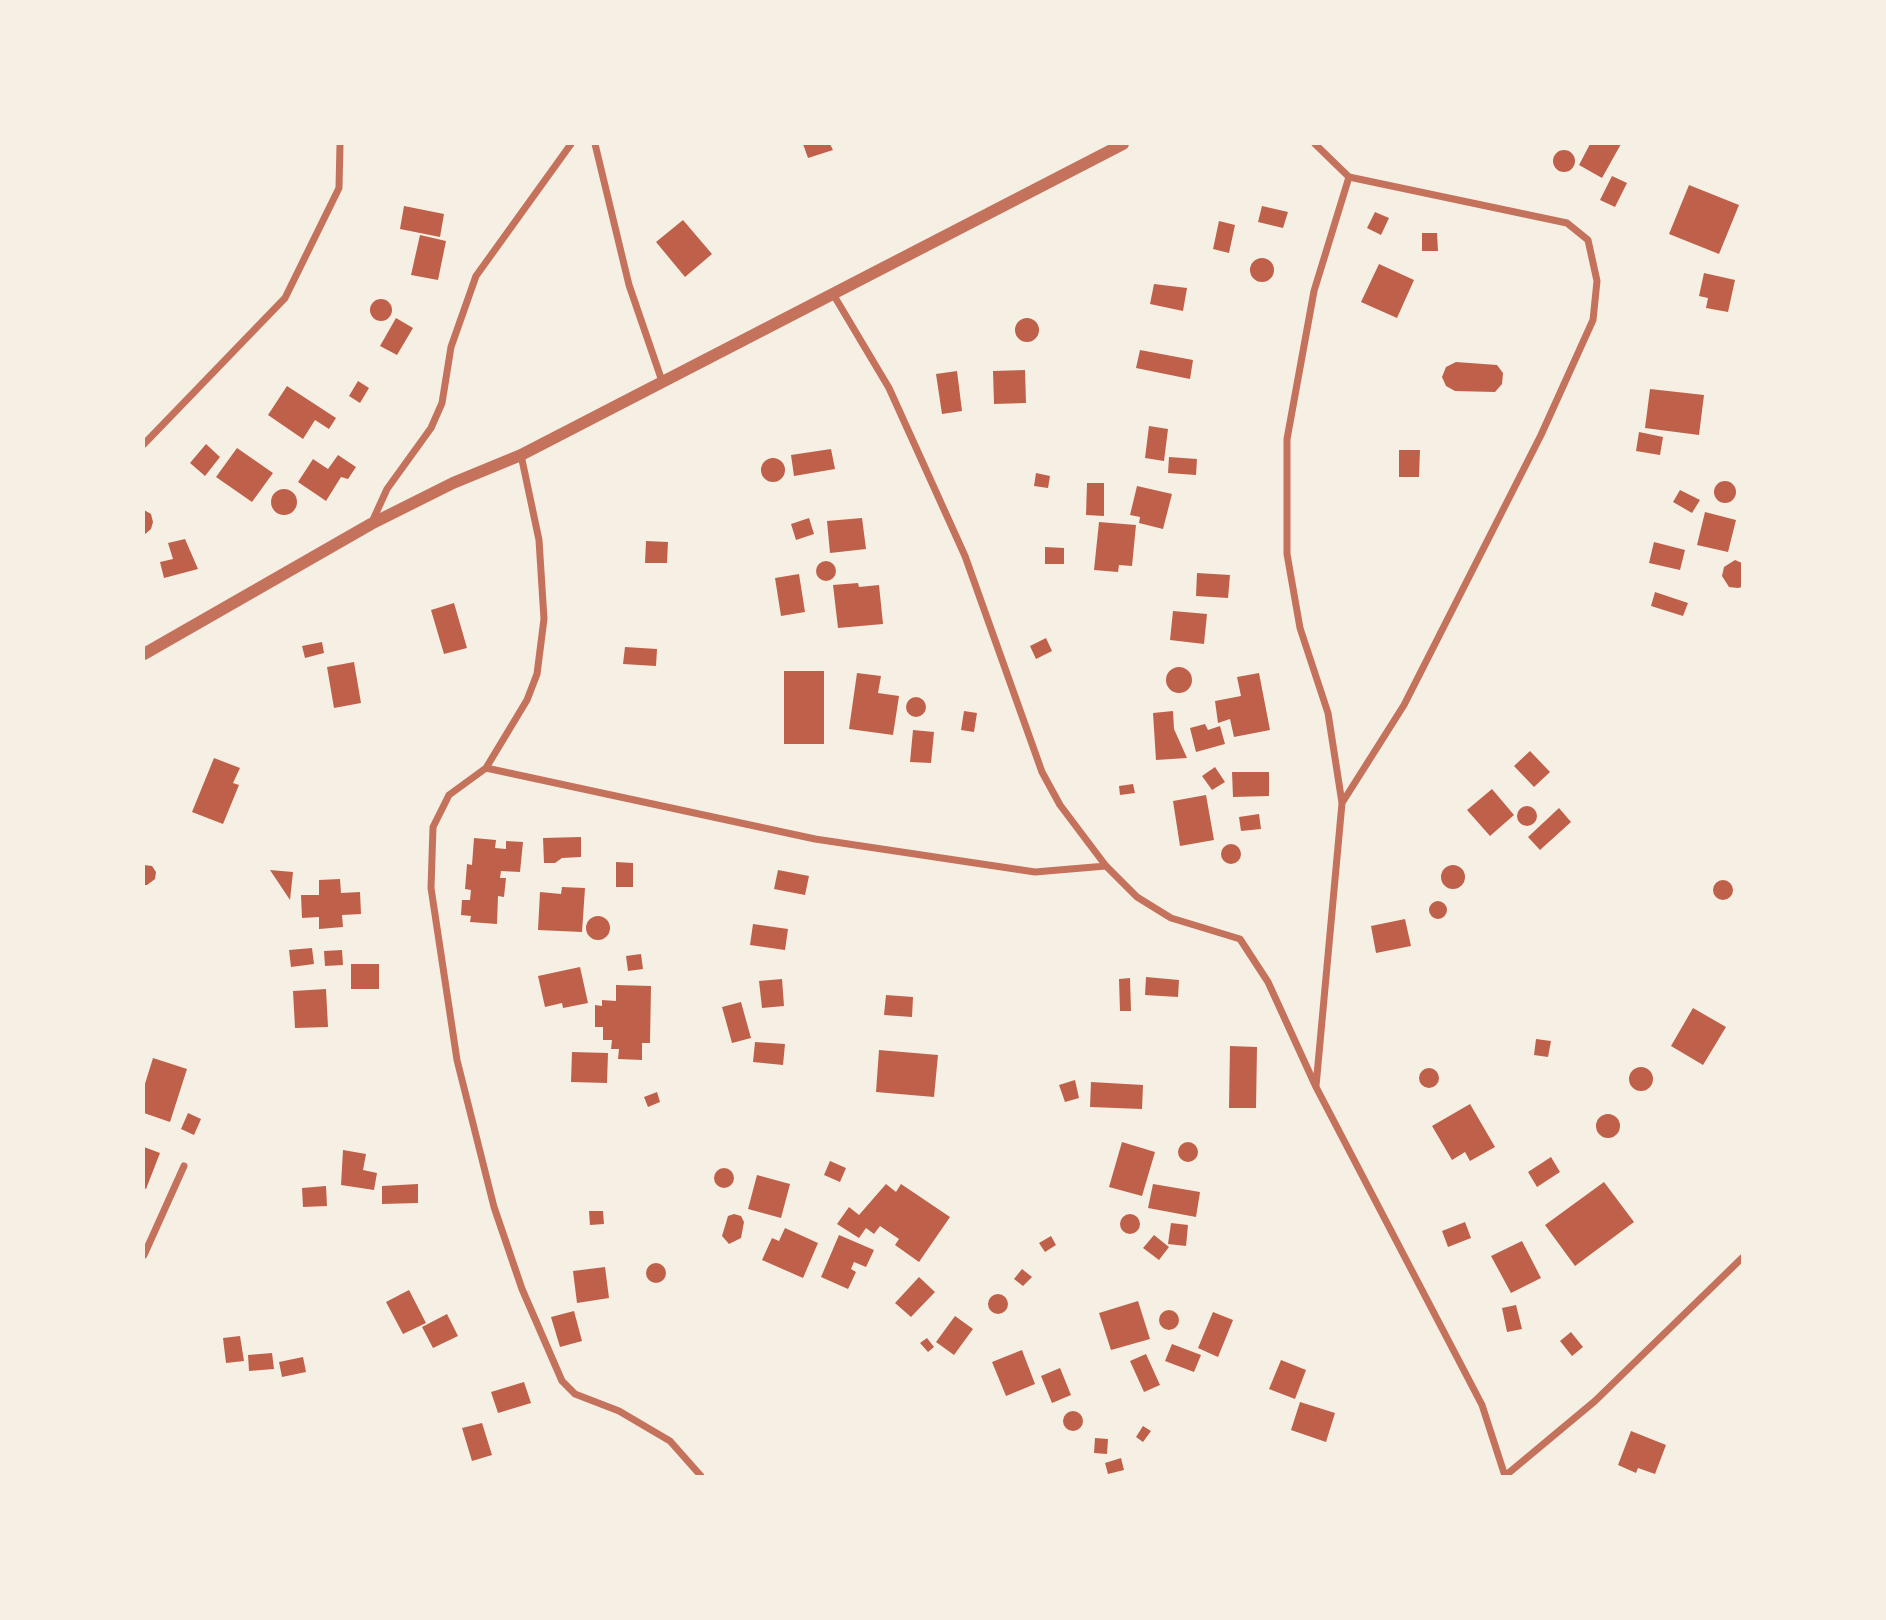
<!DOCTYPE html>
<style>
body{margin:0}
#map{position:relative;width:1886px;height:1620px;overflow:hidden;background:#f6efe4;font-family:"PT Serif",serif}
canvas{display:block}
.frame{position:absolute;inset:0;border:145px solid #f6efe4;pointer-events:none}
</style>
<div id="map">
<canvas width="1886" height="1620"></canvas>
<div class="frame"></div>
</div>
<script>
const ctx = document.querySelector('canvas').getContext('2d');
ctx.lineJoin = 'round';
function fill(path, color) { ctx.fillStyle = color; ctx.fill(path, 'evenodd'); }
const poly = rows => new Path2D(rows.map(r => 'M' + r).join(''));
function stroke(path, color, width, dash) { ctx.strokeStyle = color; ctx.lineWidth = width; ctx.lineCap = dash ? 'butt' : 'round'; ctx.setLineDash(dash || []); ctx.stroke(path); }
fill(poly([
 [803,144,830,144,833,150,808,158],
 [1590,144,1621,144,1602,178,1579,165],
 '1553 161a11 11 0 1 1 22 0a11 11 0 1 1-22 0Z',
 [1612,176,1627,183,1615,207,1600,200],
 [1689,185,1739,205,1719,254,1669,234],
 [404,206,444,214,440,237,400,229],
 [1262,206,1288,212,1283,228,1258,222],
 [1375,212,1389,218,1381,235,1367,228],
 [683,220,712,254,685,277,656,242],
 [1219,221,1235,225,1229,253,1213,249],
 [1422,233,1437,233,1438,251,1422,251],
 [420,235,446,241,438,280,411,275],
 '1250 270a12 12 0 1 1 24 0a12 12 0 1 1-24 0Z',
 [1379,264,1414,280,1397,318,1361,302],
 [1704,273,1735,280,1728,312,1706,308,1708,298,1699,296],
 [1154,284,1187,288,1183,311,1150,304],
 '370 310a11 11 0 1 1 22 0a11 11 0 1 1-22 0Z',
 '1015 330a12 12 0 1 1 24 0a12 12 0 1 1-24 0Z',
 [396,318,413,328,397,355,380,346],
 [1140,350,1193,360,1190,379,1136,368],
 [1456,362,1497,365,1503,373,1502,384,1495,392,1455,391,1446,386,1442,377,1446,367],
 [1025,370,1026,403,994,404,993,371],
 [957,371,962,411,942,414,936,374],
 [358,381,369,388,360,403,349,396],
 [287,386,336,418,329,429,315,420,303,439,268,415],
 [1650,389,1704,395,1699,435,1645,428],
 [1149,426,1168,429,1164,461,1145,458],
 [1639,432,1663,437,1660,455,1636,451],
 [206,444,220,457,205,476,190,463],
 [237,448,273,473,252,502,216,477],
 [831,449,835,469,794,476,791,455],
 [1399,450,1420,450,1419,477,1399,477],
 [338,455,356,467,348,479,341,477,326,501,298,482,313,459,328,469],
 [1169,457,1197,459,1196,475,1168,473],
 '761 470a12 12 0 1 1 24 0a12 12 0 1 1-24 0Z',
 [1036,473,1050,476,1048,488,1034,486],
 '1714 492a11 11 0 1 1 22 0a11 11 0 1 1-22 0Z',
 [1087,483,1104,483,1104,516,1086,515],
 [1137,486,1172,494,1163,529,1139,523,1140,517,1130,515],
 '271 502a13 13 0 1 1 26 0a13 13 0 1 1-26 0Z',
 [1680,490,1700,500,1692,513,1673,502],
 [144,510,151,514,153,522,151,529,144,535],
 [1705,512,1736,520,1728,552,1697,545],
 [809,518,814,534,796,540,791,524],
 [862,518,866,549,830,553,827,521],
 [1099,522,1136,525,1132,566,1119,565,1118,572,1094,570],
 [185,539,198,569,164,578,160,562,173,559,168,543],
 [646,541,668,542,667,563,645,563],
 [1654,542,1685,550,1680,570,1649,563],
 [1045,547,1064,548,1064,564,1045,564],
 [1735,560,1742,563,1742,587,1738,588,1729,587,1722,576,1724,567],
 '816 571a10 10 0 1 1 20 0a10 10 0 1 1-20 0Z',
 [1197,573,1230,575,1228,598,1196,596],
 [799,574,805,612,781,616,775,578],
 [858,583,859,587,879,585,883,624,838,628,833,585],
 [1655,592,1688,603,1683,616,1651,606],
 [454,603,467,648,444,654,431,610],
 [1173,611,1207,614,1204,644,1170,640],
 [1046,638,1052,651,1036,659,1030,646],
 [322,642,324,653,305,658,302,646],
 [625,647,657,649,656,666,623,664],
 [354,662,361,703,334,708,327,667],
 '1166 680a13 13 0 1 1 26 0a13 13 0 1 1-26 0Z',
 [784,671,824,671,824,744,784,744],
 [857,673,881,676,878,693,899,696,893,735,849,729],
 [1259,673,1270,730,1234,737,1230,719,1218,723,1215,701,1241,696,1237,677],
 '906 707a10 10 0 1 1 20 0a10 10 0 1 1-20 0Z',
 [964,711,977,713,974,732,961,730],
 [1173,711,1174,729,1187,758,1156,760,1153,713],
 [1205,724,1208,730,1220,726,1225,744,1196,752,1190,728],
 [913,730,934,732,931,763,910,762],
 [1530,751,1550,772,1534,787,1514,766],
 [214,758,240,768,233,783,239,785,223,824,192,812],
 [1215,767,1225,782,1212,790,1202,776],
 [1232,772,1269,772,1269,796,1233,797],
 [1133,784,1135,793,1120,795,1119,786],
 [1492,789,1514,815,1490,836,1467,810],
 [1206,795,1214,840,1180,846,1173,801],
 '1517 816a10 10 0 1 1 20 0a10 10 0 1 1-20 0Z',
 [1559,808,1571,822,1540,850,1528,837],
 [1259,814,1261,829,1241,831,1239,817],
 [581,837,581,857,562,858,555,863,544,863,543,838],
 [474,838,496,840,495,848,506,849,506,841,523,842,520,872,501,871,500,878,506,878,504,897,498,896,497,924,470,922,471,916,461,915,462,900,470,900,471,890,465,889,467,864,472,865],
 '1221 854a10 10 0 1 1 20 0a10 10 0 1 1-20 0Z',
 [616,862,633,863,633,887,616,887],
 '1441 877a12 12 0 1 1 24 0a12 12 0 1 1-24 0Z',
 [144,865,152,866,156,872,155,879,147,885,144,885],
 [270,870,293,872,290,900],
 [778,870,809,876,805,895,774,889],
 [340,879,341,893,360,892,361,914,342,915,343,927,319,929,319,917,302,918,301,895,319,895,319,880],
 '1713 890a10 10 0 1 1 20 0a10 10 0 1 1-20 0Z',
 [562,887,585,888,582,932,538,930,540,892,561,894],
 '1429 910a9 9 0 1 1 18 0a9 9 0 1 1-18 0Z',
 '586 928a12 12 0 1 1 24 0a12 12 0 1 1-24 0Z',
 [1405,919,1411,946,1376,953,1371,926],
 [753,924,788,929,785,950,750,945],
 [312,948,314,964,291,967,289,950],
 [342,950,343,965,325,966,324,951],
 [641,954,643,969,628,971,626,956],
 [351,964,379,964,379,989,351,989],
 [580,967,588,1003,563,1008,562,1003,545,1007,538,976],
 [1146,977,1179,980,1178,997,1145,995],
 [1130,978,1131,1011,1120,1011,1119,979],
 [782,979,784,1006,762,1008,759,981],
 [616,985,651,986,650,1043,642,1043,642,1060,618,1059,619,1049,611,1049,612,1040,603,1040,603,1027,595,1027,595,1005,602,1006,602,1000,616,1001],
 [326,989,328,1027,295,1028,293,991],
 [886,995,913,997,912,1017,884,1015],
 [741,1002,751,1038,732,1043,722,1007],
 [1693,1008,1726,1027,1703,1065,1671,1046],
 [1536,1039,1551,1041,1548,1057,1534,1055],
 [755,1042,785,1044,783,1065,753,1062],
 [1230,1046,1257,1047,1256,1108,1229,1108],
 [879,1050,938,1055,934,1097,876,1092],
 [572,1052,608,1053,607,1083,571,1082],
 [153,1058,187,1069,170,1122,144,1113,144,1087],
 '1629 1079a12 12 0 1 1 24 0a12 12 0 1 1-24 0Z',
 '1419 1078a10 10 0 1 1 20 0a10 10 0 1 1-20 0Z',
 [1075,1080,1079,1098,1065,1102,1059,1085],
 [1091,1082,1143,1085,1142,1109,1090,1107],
 [657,1092,660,1102,648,1107,644,1097],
 [1470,1104,1495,1147,1470,1161,1465,1152,1452,1160,1432,1126],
 [188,1113,201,1119,194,1135,181,1129],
 '1596 1126a12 12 0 1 1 24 0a12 12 0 1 1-24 0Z',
 '1178 1152a10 10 0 1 1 20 0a10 10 0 1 1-20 0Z',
 [1122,1142,1155,1152,1142,1196,1109,1187],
 [144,1147,160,1153,146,1189,144,1188],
 [343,1150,366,1154,363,1170,377,1173,374,1190,341,1185],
 [1551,1157,1560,1172,1537,1187,1528,1172],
 [830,1161,846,1168,840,1182,824,1175],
 '714 1178a10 10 0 1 1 20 0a10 10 0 1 1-20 0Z',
 [757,1175,790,1184,781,1218,748,1209],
 [1604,1182,1634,1222,1575,1266,1545,1225],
 [418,1184,418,1203,382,1204,382,1186],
 [886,1184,896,1192,901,1184,950,1217,919,1262,895,1245,899,1239,880,1226,874,1234,866,1228,859,1238,837,1224,849,1207,859,1215],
 [1153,1184,1200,1192,1196,1217,1148,1208],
 [326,1186,327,1206,303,1207,302,1188],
 [589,1211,603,1211,604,1224,590,1225],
 '1120 1224a10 10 0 1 1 20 0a10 10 0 1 1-20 0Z',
 [734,1214,741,1216,744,1222,741,1238,729,1244,722,1236,728,1216],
 [1465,1222,1471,1238,1448,1247,1442,1231],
 [1171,1223,1188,1225,1186,1246,1168,1244],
 [785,1228,818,1243,803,1278,762,1260,772,1238,779,1241],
 [839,1235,874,1250,866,1267,854,1262,851,1269,856,1272,848,1289,821,1277],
 [1154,1235,1169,1247,1159,1260,1143,1248],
 [1051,1236,1056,1245,1045,1252,1039,1243],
 [1522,1241,1541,1278,1511,1293,1491,1256],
 '646 1273a10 10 0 1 1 20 0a10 10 0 1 1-20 0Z',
 [605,1267,609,1298,577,1303,573,1271],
 [1022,1269,1032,1277,1023,1286,1014,1279],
 [919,1277,935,1292,911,1317,895,1303],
 [409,1290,426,1323,403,1334,386,1302],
 '988 1304a10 10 0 1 1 20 0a10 10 0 1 1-20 0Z',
 [1138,1301,1150,1339,1111,1350,1099,1313],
 [1516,1305,1522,1329,1507,1332,1502,1308],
 '1159 1320a10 10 0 1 1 20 0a10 10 0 1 1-20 0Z',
 [574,1311,582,1341,560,1347,551,1317],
 [1213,1312,1233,1320,1218,1357,1198,1348],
 [447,1314,458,1336,433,1348,422,1327],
 [955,1316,973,1329,954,1355,936,1342],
 [1571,1332,1583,1347,1572,1356,1560,1341],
 [240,1336,244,1361,226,1363,223,1338],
 [927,1338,934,1347,928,1352,920,1343],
 [1172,1344,1201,1355,1194,1372,1165,1361],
 [1022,1350,1035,1384,1006,1396,992,1362],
 [272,1353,274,1369,249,1371,248,1355],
 [1146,1354,1160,1385,1144,1392,1130,1361],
 [303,1357,306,1372,282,1377,279,1362],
 [1281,1360,1306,1370,1295,1399,1269,1389],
 [1060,1368,1071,1395,1052,1403,1041,1376],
 [524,1382,531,1403,498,1413,491,1392],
 [1300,1402,1335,1413,1326,1442,1291,1430],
 '1063 1421a10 10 0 1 1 20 0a10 10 0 1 1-20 0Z',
 [482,1423,492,1455,472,1461,462,1428],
 [1143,1426,1151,1431,1143,1442,1136,1437],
 [1631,1431,1666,1445,1655,1474,1638,1468,1636,1473,1618,1465],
 [1095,1438,1108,1439,1107,1454,1094,1453],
 [1121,1458,1124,1470,1108,1474,1105,1463]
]), '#bf614a');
stroke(poly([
 [595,144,629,285,662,381],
 [1315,144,1349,177,1567,223,1588,240,1597,281,1593,320,1541,435,1404,705,1342,803],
 [833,294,889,388,965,556,1042,772,1060,805,1106,866,1137,897,1171,918,1240,939,1268,982,1316,1087,1482,1405,1505,1476,1595,1401,1742,1258],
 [144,444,285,298,339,188,340,144],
 [521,455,539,540,544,619,537,674,527,700,486,768,449,795,433,827,431,888,457,1060,494,1207,522,1289,562,1381,575,1394,619,1411,670,1441,701,1476],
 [372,522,387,489,431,428,442,403,451,347,476,276,571,144],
 [486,768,815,839,1035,872,1106,866],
 [1316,1086,1342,803,1328,713,1300,628,1287,554,1287,439,1314,291,1349,177],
 [144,1255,184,1166]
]), '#c5725c', 7);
stroke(poly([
 [144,654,371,524,453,483,521,455,1123,144]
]), '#c5725c', 12);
</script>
